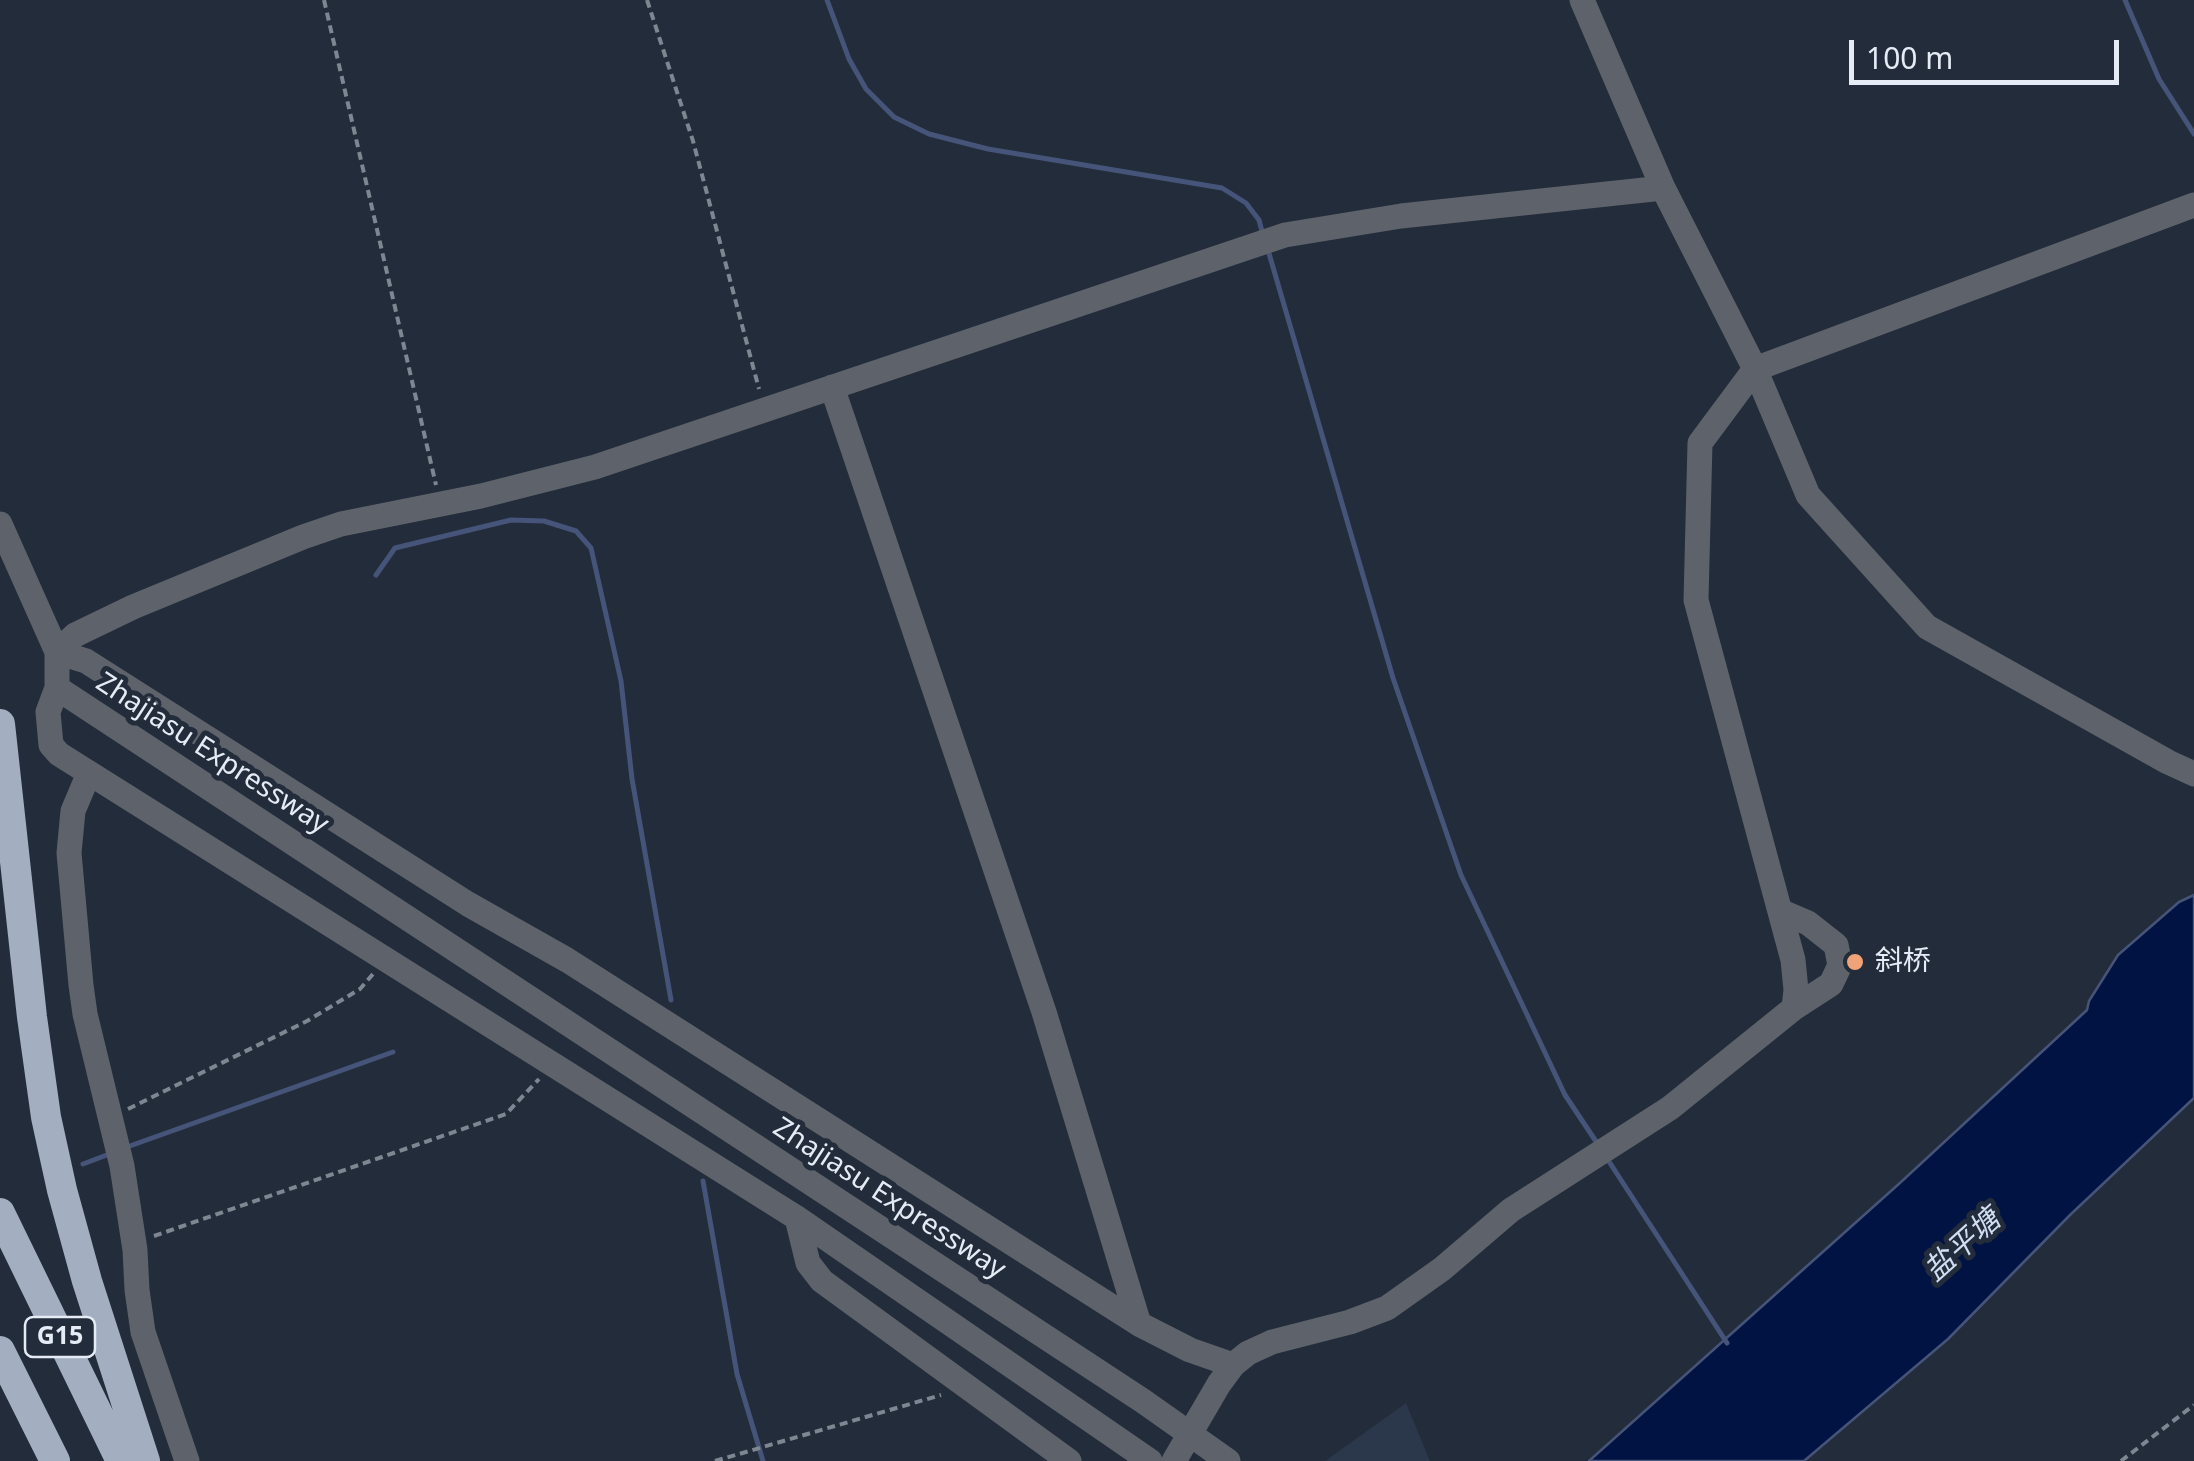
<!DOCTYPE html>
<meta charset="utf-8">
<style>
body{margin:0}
#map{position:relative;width:2194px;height:1461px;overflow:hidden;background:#232c3b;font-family:"Noto Sans",sans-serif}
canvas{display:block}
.scale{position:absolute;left:1849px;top:40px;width:270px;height:45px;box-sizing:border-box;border:5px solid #e6ecf6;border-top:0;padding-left:12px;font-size:30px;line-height:35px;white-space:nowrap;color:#e6ecf6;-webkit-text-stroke:8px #232c3b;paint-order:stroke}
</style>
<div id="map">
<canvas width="2194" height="1461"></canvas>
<div class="scale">100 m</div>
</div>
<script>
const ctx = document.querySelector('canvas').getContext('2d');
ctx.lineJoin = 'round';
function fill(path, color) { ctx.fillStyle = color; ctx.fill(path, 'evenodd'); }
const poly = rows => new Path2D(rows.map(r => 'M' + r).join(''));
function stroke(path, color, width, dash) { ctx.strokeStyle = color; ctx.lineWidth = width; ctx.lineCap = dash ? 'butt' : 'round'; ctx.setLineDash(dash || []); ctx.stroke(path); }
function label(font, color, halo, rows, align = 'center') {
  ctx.font = font + ' "Noto Sans","Noto Sans SC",sans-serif'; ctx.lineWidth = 10; ctx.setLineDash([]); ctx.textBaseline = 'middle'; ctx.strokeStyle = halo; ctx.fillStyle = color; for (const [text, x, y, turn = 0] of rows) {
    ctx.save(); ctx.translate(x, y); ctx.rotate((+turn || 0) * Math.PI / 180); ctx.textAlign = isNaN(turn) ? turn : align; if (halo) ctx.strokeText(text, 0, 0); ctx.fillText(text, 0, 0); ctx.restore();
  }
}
fill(poly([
 [1406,1403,1430,1461,1325,1461]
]), '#2b374a');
const water = poly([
 [2194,895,2194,1098,2070,1215,1948,1339,1804,1461,1589,1461,1901,1182,2087,1010,2089,1001,2118,955,2179,902,2194,895]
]);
fill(water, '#001342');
stroke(water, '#455478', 2.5);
stroke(poly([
 [827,0,849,59,866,89,894,117,929,134,988,149,1222,188,1246,203,1259,220,1263,235],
 [2125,0,2159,79,2194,134],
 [1268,250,1393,678,1461,875,1565,1095,1599,1146],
 [376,575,395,548,511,520,544,521,576,531,591,548,621,681,632,779,671,1000],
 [127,1147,393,1052],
 [1608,1160,1727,1343],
 [83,1164,112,1153],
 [703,1181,737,1374,763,1461]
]), '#455478', 5);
stroke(poly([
 [324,0,436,485],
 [647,0,693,141,759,389],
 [128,1109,307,1021,360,989,373,974],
 [154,1236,506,1114,539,1079],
 [715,1461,941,1395],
 [2121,1461,2194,1405]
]), '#7e8692', 4, [8, 5]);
stroke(poly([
 [1582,0,1663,188,1755,369,1808,495,1927,627,2168,762,2194,774],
 [832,387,1044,1012,1139,1324],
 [0,524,57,652,57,688,48,712,51,745,59,754,797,1218,1150,1461],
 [57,652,75,635,133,607,303,537,341,524,481,496,595,467,1285,235,1401,216,1663,188],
 [57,652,86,661,468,904,567,960,1139,1324,1190,1350,1233,1365],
 [57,688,1143,1401,1228,1461],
 [89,773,73,811,69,853,81,985,85,1014,122,1166,135,1250,137,1290,143,1332,187,1461],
 [1794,1008,1796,990,1793,960,1696,600,1700,443,1755,369,2194,205],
 [797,1218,808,1263,822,1281,1069,1461],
 [1174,1461,1219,1384,1233,1365,1248,1353,1272,1342,1350,1322,1387,1308,1442,1269,1511,1210,1670,1108,1794,1008,1831,984,1840,965,1836,945,1808,923,1780,911]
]), '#5e626a', 25);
stroke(poly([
 [0,724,32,1017,46,1117,62,1190,87,1281,145,1461],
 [0,1213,121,1461],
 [0,1351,55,1461]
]), '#a3aec1', 30);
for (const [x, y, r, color] of [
 [1855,962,10,"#efa377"]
]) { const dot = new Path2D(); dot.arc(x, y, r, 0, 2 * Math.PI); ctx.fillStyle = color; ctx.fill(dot); stroke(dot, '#232c3b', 4); }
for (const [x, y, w] of [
 [60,1337,70]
]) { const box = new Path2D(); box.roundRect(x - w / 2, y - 20, w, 40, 8); ctx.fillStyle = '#232c3b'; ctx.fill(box); stroke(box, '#e6ecf6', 2.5); }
label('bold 25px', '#e6ecf6', null, [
 ["G15",60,1337]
]);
label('28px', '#e6ecf6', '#232c3b', [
 ["Zhajiasu Expressway",212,754,33],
 ["Zhajiasu Expressway",889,1199,33]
]);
label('28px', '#e6ecf6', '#232c3b', [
 ["斜桥",1875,962]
], 'left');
label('italic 30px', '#d1ddf1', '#232c3b', [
 ["盐平塘",1963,1246,-42]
]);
</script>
